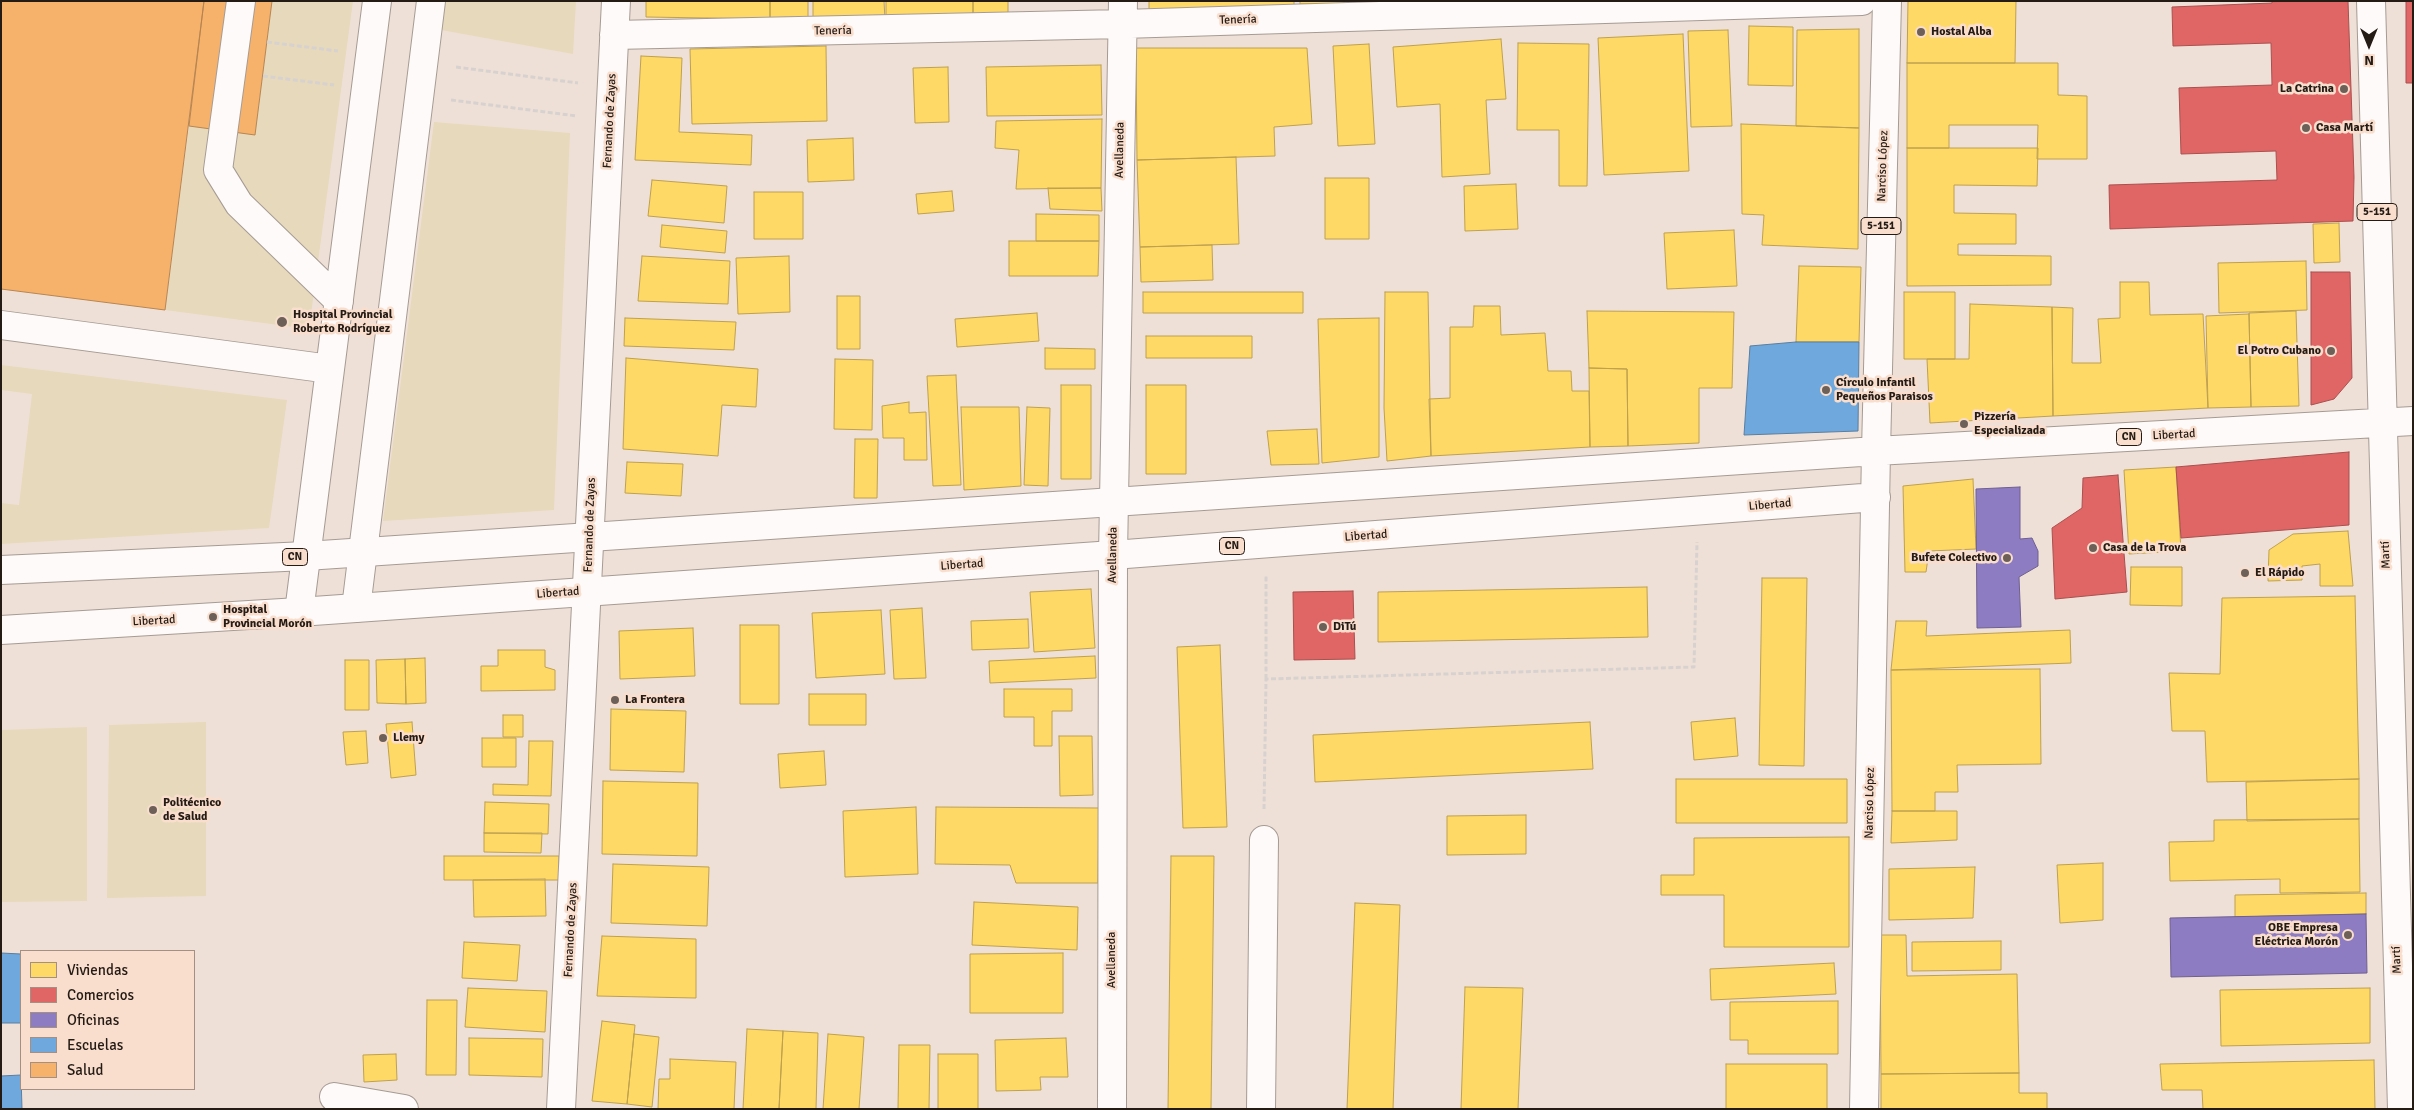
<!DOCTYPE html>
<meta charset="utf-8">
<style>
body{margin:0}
#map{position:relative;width:2414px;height:1110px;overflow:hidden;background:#efe0d7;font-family:Signika,sans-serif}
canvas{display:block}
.frame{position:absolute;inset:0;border:2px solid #251b15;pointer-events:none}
.legend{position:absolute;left:20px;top:950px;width:175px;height:140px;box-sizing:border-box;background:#f9decd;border:1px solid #a49083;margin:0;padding:6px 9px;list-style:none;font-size:15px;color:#251b15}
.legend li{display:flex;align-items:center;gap:10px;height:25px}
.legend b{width:25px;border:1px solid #a49083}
.north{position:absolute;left:2344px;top:20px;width:50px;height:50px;-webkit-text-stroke:4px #f9decd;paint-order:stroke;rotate:180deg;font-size:14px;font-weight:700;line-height:20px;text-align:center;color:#251b15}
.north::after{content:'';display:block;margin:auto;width:18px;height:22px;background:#251b15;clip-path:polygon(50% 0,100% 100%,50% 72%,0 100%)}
</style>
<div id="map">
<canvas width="2414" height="1110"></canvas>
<div class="frame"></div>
<ul class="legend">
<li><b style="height:14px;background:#ffd966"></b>Viviendas</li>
<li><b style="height:14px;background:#e06666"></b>Comercios</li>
<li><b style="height:14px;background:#8e7cc3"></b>Oficinas</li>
<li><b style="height:14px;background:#6fa8dc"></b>Escuelas</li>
<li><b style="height:14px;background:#f6b26b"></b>Salud</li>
</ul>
<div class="north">N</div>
</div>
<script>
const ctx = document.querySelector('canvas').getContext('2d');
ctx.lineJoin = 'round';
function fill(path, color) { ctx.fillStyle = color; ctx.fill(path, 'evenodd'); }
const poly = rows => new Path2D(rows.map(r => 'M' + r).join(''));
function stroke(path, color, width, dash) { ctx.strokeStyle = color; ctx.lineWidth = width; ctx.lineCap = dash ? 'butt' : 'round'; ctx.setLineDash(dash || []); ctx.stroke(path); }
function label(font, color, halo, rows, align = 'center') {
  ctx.font = font + ' Signika,sans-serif'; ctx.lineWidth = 5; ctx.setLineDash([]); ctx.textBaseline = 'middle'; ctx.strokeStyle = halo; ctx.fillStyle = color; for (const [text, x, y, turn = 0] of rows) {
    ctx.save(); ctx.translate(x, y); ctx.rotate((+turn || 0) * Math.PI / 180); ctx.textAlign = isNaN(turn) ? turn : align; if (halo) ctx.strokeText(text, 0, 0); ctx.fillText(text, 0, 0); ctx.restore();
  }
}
fill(poly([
 [272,1,353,1,309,329,165,310,189,126,255,134],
 [444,1,576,1,573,54,441,30],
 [434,122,570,133,554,510,383,521],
 [1,365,287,400,269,528,1,544,1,503,19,505,32,394,1,390],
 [206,722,206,896,107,898,109,725],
 [87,727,87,901,1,902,1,730]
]), '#e7d9bb');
const homes = poly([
 [646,1,770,1,770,19,646,17,646,1],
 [770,1,808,1,808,20,770,19,770,1],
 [813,1,884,1,885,20,813,22,813,1],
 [886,1,973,1,973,20,886,21,886,1],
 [973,1,1008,1,1008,19,973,20,973,1],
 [1149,1,1294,1,1294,11,1149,13,1149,1],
 [1300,1,1344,1,1344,4,1300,4,1300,1],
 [1908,1,2016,1,2015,63,1907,63,1908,1],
 [1749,26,1793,27,1793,86,1748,85,1749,26],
 [1859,29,1859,128,1796,126,1797,30,1859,29],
 [1728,30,1732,126,1691,127,1688,31,1728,30],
 [1683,34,1689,171,1604,175,1598,38,1683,34],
 [1501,39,1506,99,1486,100,1490,174,1442,177,1440,104,1397,107,1393,47,1501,39],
 [1518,43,1589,44,1587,186,1559,186,1559,130,1517,130,1518,43],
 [1369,44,1375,144,1338,146,1333,46,1369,44],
 [826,46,827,121,692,124,690,49,826,46],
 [1136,48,1307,48,1312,124,1274,127,1275,156,1137,160,1136,48],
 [641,56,682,58,679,132,752,135,751,165,635,160,641,56],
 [1907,63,2058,63,2058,95,2087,96,2087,159,2037,159,2038,125,1949,125,1949,148,1907,148,1907,63],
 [1101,65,1102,115,987,116,986,67,1101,65],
 [948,67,949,122,915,123,913,68,948,67],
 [1102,119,1101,188,1016,189,1019,150,995,148,996,121,1102,119],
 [1741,124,1859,128,1858,249,1762,245,1764,215,1742,214,1741,124],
 [853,138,854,180,808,182,807,140,853,138],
 [1907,148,2038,148,2037,186,1954,185,1954,213,2016,214,2016,244,1958,244,1958,255,2051,256,2051,285,1907,286,1907,148],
 [1236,157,1239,244,1140,247,1137,160,1236,157],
 [1325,178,1369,178,1369,239,1325,239,1325,178],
 [652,180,727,186,724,223,648,216,652,180],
 [1516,184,1518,229,1465,231,1464,186,1516,184],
 [1048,188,1101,188,1102,211,1050,209,1048,188],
 [952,191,954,211,918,214,916,194,952,191],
 [754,192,803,192,803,239,754,239,754,192],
 [1036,214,1099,215,1099,241,1036,241,1036,214],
 [2339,223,2340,262,2314,263,2313,224,2339,223],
 [662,225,727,231,725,253,660,247,662,225],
 [1734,230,1737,286,1667,289,1664,233,1734,230],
 [1009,241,1099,241,1098,276,1009,276,1009,241],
 [1212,245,1213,280,1141,282,1140,247,1212,245],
 [642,256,730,261,728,304,638,301,642,256],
 [789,256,790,312,738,314,736,258,789,256],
 [2306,261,2307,310,2219,313,2218,263,2306,261],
 [1799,266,1861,267,1859,342,1796,342,1799,266],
 [2120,282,2149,282,2150,315,2203,314,2208,408,2053,416,2052,307,2073,308,2072,363,2101,363,2098,319,2120,318,2120,282],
 [1143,292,1303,292,1303,313,1143,313,1143,292],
 [1385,292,1428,292,1431,456,1387,461,1384,408,1385,292],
 [1904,292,1955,292,1955,359,1904,359,1904,292],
 [837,296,860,296,860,349,837,349,837,296],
 [1970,304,2052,307,2053,416,1930,423,1927,359,1969,359,1970,304],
 [1474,306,1500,306,1501,335,1545,333,1548,371,1571,371,1572,391,1589,391,1590,447,1431,456,1429,399,1450,398,1450,327,1473,327,1474,306],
 [1587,311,1734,312,1732,388,1699,388,1699,443,1628,446,1627,369,1589,368,1587,311],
 [2296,311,2299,406,2251,407,2249,313,2296,311],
 [1037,313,1039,341,957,347,955,319,1037,313],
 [2249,314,2251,407,2208,408,2206,316,2249,314],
 [625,318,736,322,734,350,624,346,625,318],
 [1379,318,1379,457,1322,463,1318,319,1379,318],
 [1146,336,1252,336,1252,358,1146,358,1146,336],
 [1045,348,1095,349,1095,369,1045,369,1045,348],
 [626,358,758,369,756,407,722,405,718,456,623,449,626,358],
 [835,359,873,360,872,430,834,429,835,359],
 [1589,368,1627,369,1628,446,1590,447,1589,368],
 [956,375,961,485,933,486,927,376,956,375],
 [1061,385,1091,385,1091,479,1061,479,1061,385],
 [1146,385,1186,385,1186,474,1146,474,1146,385],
 [909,402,909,413,926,412,927,460,904,460,904,438,883,438,882,406,909,402],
 [961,407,1019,407,1021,486,964,490,961,407],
 [1027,407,1050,408,1048,486,1024,485,1027,407],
 [1317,429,1319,464,1271,465,1267,431,1317,429],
 [855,439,878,439,877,498,854,498,855,439],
 [627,462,683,464,681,496,625,493,627,462],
 [2176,467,2181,551,2129,554,2124,470,2176,467],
 [1973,479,1976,549,1929,551,1926,572,1905,572,1903,486,1973,479],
 [2348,531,2353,586,2320,586,2320,564,2302,566,2302,580,2268,581,2269,550,2293,534,2348,531],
 [2131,567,2182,567,2182,606,2130,605,2131,567],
 [1762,578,1807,578,1804,766,1759,765,1762,578],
 [1647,587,1648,637,1378,642,1378,592,1647,587],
 [1091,589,1095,648,1034,652,1030,592,1091,589],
 [2355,596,2359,779,2207,782,2205,731,2172,731,2169,673,2220,674,2222,598,2355,596],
 [922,608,926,678,894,679,890,610,922,608],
 [881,610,885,674,816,678,812,613,881,610],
 [1028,619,1029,648,972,650,971,621,1028,619],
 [1896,621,1927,621,1926,636,2070,630,2071,663,1891,670,1896,621],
 [740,625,779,625,779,704,740,704,740,625],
 [693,628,695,676,620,679,619,631,693,628],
 [1220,645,1227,827,1183,828,1177,647,1220,645],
 [498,650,545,650,545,667,555,670,555,690,481,691,481,666,498,666,498,650],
 [1095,656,1096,678,990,683,989,661,1095,656],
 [425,658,426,703,406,704,405,659,425,658],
 [405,659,406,704,377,703,376,660,405,659],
 [345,660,369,660,369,710,345,710,345,660],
 [2040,669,2041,764,1957,765,1958,792,1935,792,1935,811,1892,811,1891,670,2040,669],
 [1004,689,1072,689,1072,711,1052,711,1052,746,1034,746,1034,717,1004,717,1004,689],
 [809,694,866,694,866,725,809,725,809,694],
 [611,709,686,711,684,772,610,770,611,709],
 [503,715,523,715,523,737,503,737,503,715],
 [1735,718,1738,756,1694,760,1691,722,1735,718],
 [412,722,416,775,391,778,386,724,412,722],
 [1590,722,1593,769,1315,782,1313,735,1590,722],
 [366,731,368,763,346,765,343,732,366,731],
 [1059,736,1092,736,1093,795,1060,796,1059,736],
 [482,738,516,738,516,767,482,767,482,738],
 [529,741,553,741,551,796,493,795,493,784,528,785,529,741],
 [824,751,826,785,780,788,778,754,824,751],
 [1676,779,1847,779,1847,823,1676,823,1676,779],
 [2359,779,2359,819,2247,821,2246,782,2359,779],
 [603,781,698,783,697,856,602,854,603,781],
 [485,802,549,804,548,834,484,833,485,802],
 [916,807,918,874,845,877,843,811,916,807],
 [936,807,1099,808,1098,883,1016,883,1010,865,935,864,936,807],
 [1892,811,1957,811,1957,840,1891,843,1892,811],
 [1526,815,1526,854,1447,855,1447,816,1526,815],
 [2359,819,2360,892,2280,893,2280,879,2170,881,2169,842,2214,841,2214,820,2359,819],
 [484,833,542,833,541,853,484,852,484,833],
 [1849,837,1849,947,1724,947,1724,895,1661,895,1661,875,1694,875,1694,838,1849,837],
 [444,856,559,856,559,880,444,880,444,856],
 [1171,856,1214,856,1211,1109,1168,1109,1171,856],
 [2103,863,2103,920,2060,923,2057,865,2103,863],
 [613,864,709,867,707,926,611,923,613,864],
 [1975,867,1973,918,1889,920,1889,869,1975,867],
 [545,879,546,916,474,917,473,880,545,879],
 [2366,893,2366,914,2235,917,2235,895,2366,893],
 [974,902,1078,907,1077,950,972,945,974,902],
 [1355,903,1400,905,1393,1109,1347,1109,1355,903],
 [1880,935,1906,935,1907,976,2017,974,2019,1073,1881,1074,1880,935],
 [602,936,696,939,696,998,597,996,602,936],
 [2001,941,2001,970,1912,971,1912,942,2001,941],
 [464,942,520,945,517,981,462,978,464,942],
 [1063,953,1063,1013,970,1013,970,954,1063,953],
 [1834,963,1836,994,1711,1000,1710,969,1834,963],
 [1465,987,1523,988,1518,1109,1461,1109,1465,987],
 [468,988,547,991,545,1032,465,1027,468,988],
 [2370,988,2370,1043,2221,1046,2220,990,2370,988],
 [427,1000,457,1000,456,1075,426,1075,427,1000],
 [1838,1001,1838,1054,1748,1054,1748,1040,1730,1040,1730,1002,1838,1001],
 [602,1021,635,1025,627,1104,592,1101,602,1021],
 [747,1029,783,1031,779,1109,743,1109,747,1029],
 [783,1031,818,1033,816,1109,779,1109,783,1031],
 [634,1034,659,1037,652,1107,627,1104,634,1034],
 [828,1034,864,1037,859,1109,823,1109,828,1034],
 [469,1038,543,1039,542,1077,469,1075,469,1038],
 [1066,1038,1068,1077,1040,1077,1041,1090,996,1091,995,1040,1066,1038],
 [899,1045,930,1045,929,1109,898,1109,899,1045],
 [396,1054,397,1080,364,1082,363,1055,396,1054],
 [938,1054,978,1054,978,1109,938,1109,938,1054],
 [670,1059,736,1062,734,1109,658,1109,659,1079,670,1079,670,1059],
 [2374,1060,2375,1109,2203,1109,2202,1090,2162,1090,2160,1064,2374,1060],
 [1726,1064,1827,1064,1827,1109,1726,1109,1726,1064],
 [2019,1073,2019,1093,2047,1093,2047,1109,1881,1109,1881,1074,2019,1073]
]);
fill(homes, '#ffd966');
stroke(homes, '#bea04e', 1);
const shops = poly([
 [2272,1,2348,1,2354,177,2353,221,2110,229,2109,185,2277,180,2276,151,2181,154,2179,88,2272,85,2271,43,2173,46,2172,7,2272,3,2272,1],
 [2406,1,2413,1,2413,83,2406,83,2406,1],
 [2311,272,2350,272,2352,378,2334,399,2311,405,2311,272],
 [2349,452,2349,525,2181,538,2176,467,2349,452],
 [2118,475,2127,592,2055,599,2052,528,2082,508,2083,478,2118,475],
 [1353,591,1355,659,1294,660,1293,592,1353,591]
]);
fill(shops, '#e06666');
stroke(shops, '#a8504e', 1);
const offices = poly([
 [2020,487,2020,539,2032,538,2038,551,2038,566,2019,577,2021,627,1977,628,1976,489,2020,487],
 [2366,914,2367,973,2171,977,2170,918,2366,914]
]);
fill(offices, '#8e7cc3');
stroke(offices, '#6e5f8f', 1);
const schools = poly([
 [1796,342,1859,342,1858,431,1744,435,1750,346,1796,342],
 [1,953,21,954,21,1023,1,1023,1,953],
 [21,1075,22,1109,1,1109,1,1076,21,1075]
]);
fill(schools, '#6fa8dc');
stroke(schools, '#597ea0', 1);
const health = poly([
 [1,1,204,1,165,310,1,289,1,1],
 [204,1,272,1,255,135,189,126,204,1]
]);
fill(health, '#f6b26b');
stroke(health, '#b78551', 1);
const minor = poly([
 [241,1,218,170,239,204,339,301],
 [614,35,1123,24,1862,1],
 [1,325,330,369],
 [356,608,431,1],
 [299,612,377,1],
 [334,1097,404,1109],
 [561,1109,616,1],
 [1112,1109,1113,555,1123,1],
 [1261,1109,1264,840]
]);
const major = poly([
 [2371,1,2402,1109],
 [1,570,306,556,1876,451,2413,421],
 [1,630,299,612,1113,555,1876,497],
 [1864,1109,1876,451,1887,1]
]);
stroke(minor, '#a69b94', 30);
stroke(major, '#a69b94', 30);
stroke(poly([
 [267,42,338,51],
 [456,67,578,83],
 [263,76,334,85],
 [451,100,577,116],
 [1266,679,1266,575],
 [1264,809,1266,679,1694,667,1697,542]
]), '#d7d2cf', 3, [5, 2.5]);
stroke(minor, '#fdfaf9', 28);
stroke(major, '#fdfaf9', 28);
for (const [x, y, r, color] of [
 [1921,32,5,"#6c6059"],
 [2344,89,5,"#6c6059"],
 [2306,128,5,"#6c6059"],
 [282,322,6,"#6c6059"],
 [2331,351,5,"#6c6059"],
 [1826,390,5,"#6c6059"],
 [1964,424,5,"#6c6059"],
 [2093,548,5,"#6c6059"],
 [2007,558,5,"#6c6059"],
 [2245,573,5,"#6c6059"],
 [213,617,5,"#6c6059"],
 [1323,627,5,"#6c6059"],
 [615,700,5,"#6c6059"],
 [383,738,5,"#6c6059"],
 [153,810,5,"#6c6059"],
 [2348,935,5,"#6c6059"]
]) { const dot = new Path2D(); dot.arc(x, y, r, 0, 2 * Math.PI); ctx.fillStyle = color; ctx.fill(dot); stroke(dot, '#f9decd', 2); }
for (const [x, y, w] of [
 [2377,212,40],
 [1881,226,40],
 [2129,437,25],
 [1232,546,25],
 [295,557,25]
]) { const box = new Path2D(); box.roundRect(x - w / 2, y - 8.5, w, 17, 4); ctx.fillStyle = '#f9decd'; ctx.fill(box); stroke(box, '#251b15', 1); }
label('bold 11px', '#251b15', null, [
 ["5-151",2377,212],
 ["5-151",1881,226],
 ["CN",2129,437],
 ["CN",1232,546],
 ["CN",295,557]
]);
label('12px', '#251b15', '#f9decd', [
 ["Tenería",1238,20,-2],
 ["Tenería",833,31,-1],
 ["Fernando de Zayas",610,121,-87],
 ["Avellaneda",1120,150,-89],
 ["Narciso López",1883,166,-88],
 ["Libertad",2174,435,-3],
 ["Libertad",1770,505,-5],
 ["Fernando de Zayas",590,525,-88],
 ["Libertad",1366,536,-4],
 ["Avellaneda",1113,555,-89],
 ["Martí",2386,555,-92],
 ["Libertad",962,565,-4],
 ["Libertad",558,593,-4],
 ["Libertad",154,621,-3],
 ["Narciso López",1870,803,-89],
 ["Fernando de Zayas",571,930,-87],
 ["Avellaneda",1112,960,-90],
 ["Martí",2397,960,-92]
]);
label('bold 12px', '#251b15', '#f9decd', [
 ["Hostal Alba",1931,32],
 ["La Catrina",2334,89,"right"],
 ["Casa Martí",2316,128],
 ["Hospital Provincial",293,315],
 ["Roberto Rodríguez",293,329],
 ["El Potro Cubano",2321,351,"right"],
 ["Círculo Infantil",1836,383],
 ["Pequeños Paraisos",1836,397],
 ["Pizzería",1974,417],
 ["Especializada",1974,431],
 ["Casa de la Trova",2103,548],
 ["Bufete Colectivo",1997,558,"right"],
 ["El Rápido",2255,573],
 ["Hospital",223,610],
 ["Provincial Morón",223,624],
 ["DiTú",1333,627],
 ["La Frontera",625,700],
 ["Llemy",393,738],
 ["Politécnico",163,803],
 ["de Salud",163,817],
 ["OBE Empresa",2338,928,"right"],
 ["Eléctrica Morón",2338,942,"right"]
], 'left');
</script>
